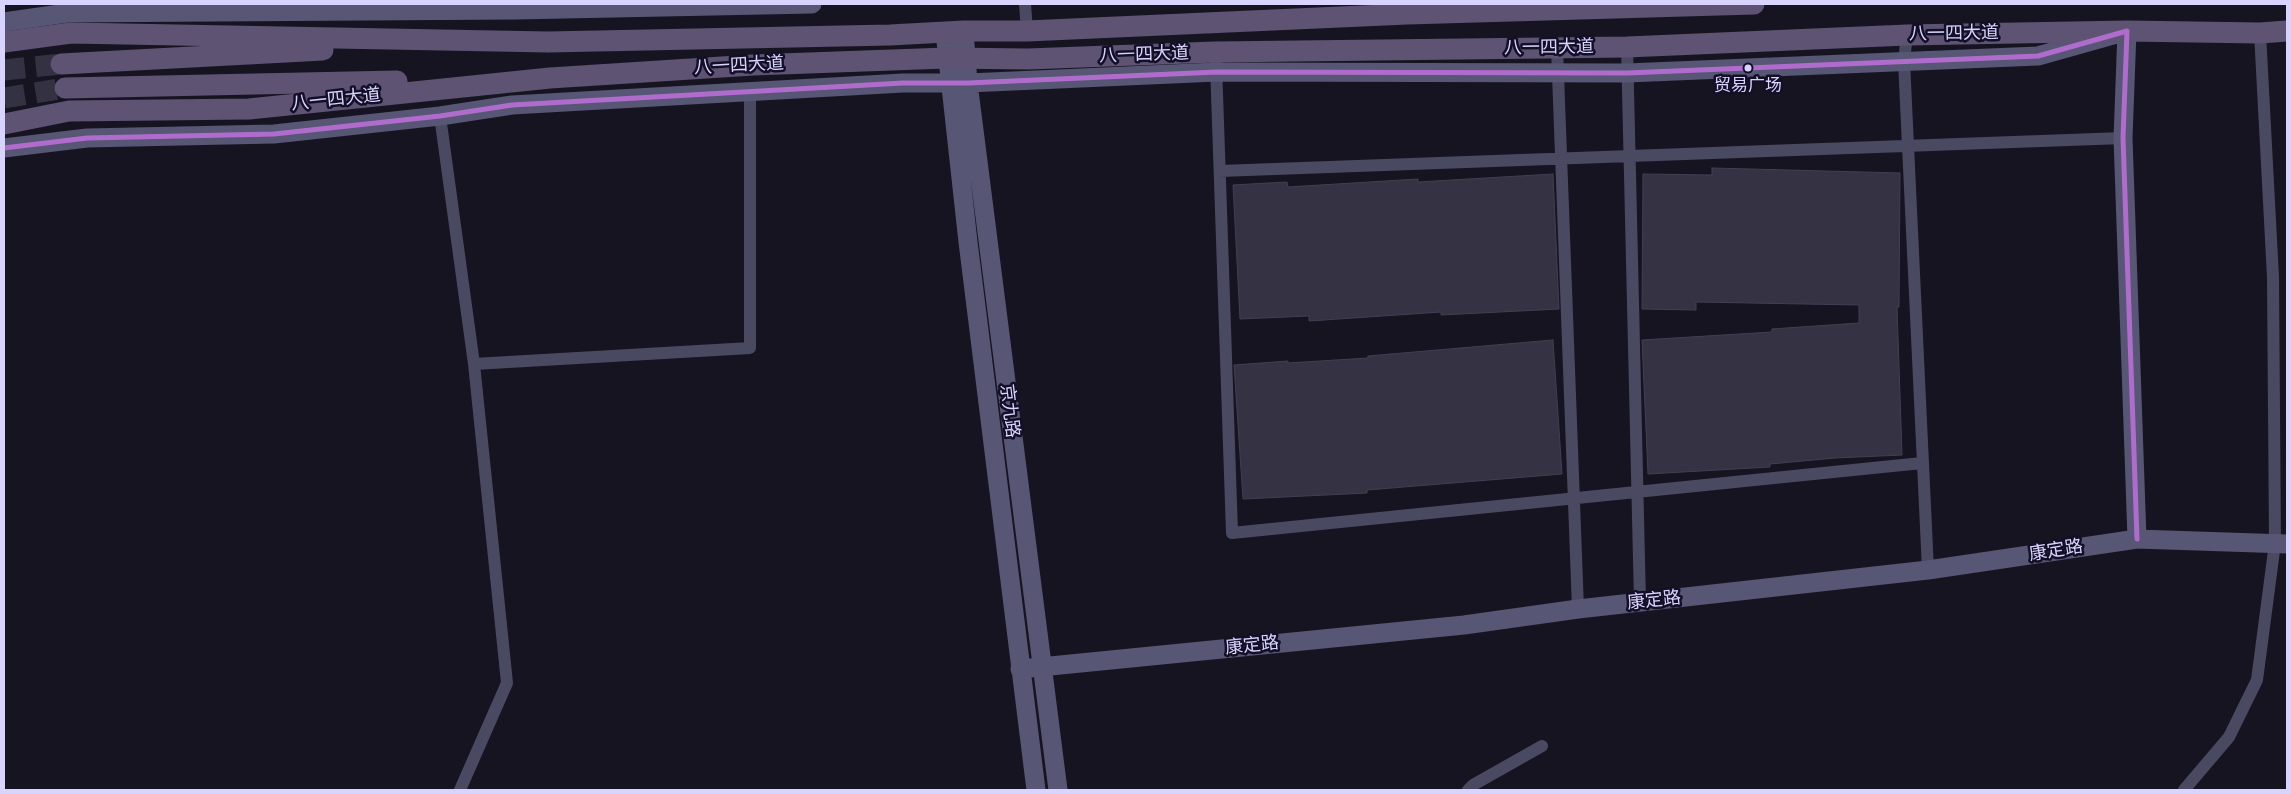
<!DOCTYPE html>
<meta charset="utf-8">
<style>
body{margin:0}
#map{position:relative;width:2291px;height:794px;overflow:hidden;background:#161421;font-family:"Archivo Narrow",sans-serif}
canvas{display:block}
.frame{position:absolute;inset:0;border:5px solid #d9d4ff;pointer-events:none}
</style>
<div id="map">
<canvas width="2291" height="794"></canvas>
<div class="frame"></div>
</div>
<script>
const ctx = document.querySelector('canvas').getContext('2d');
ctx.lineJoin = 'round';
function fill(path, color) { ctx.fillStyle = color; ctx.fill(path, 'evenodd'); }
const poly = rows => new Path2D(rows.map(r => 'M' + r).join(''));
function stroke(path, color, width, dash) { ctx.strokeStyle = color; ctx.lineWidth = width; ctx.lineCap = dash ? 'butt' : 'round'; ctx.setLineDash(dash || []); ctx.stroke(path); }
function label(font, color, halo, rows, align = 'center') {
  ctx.font = font + ' "Archivo Narrow","Noto Sans SC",sans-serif'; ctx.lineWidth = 5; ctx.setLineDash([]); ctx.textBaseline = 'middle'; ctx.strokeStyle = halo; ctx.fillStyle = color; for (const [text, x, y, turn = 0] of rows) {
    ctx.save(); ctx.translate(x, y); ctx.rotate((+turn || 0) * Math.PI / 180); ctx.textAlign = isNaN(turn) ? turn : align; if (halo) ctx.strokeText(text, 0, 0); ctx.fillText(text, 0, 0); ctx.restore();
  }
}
const building = poly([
 [1712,168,1900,173,1899,307,1897,307,1902,455,1835,458,1770,464,1770,467,1648,474,1642,340,1772,332,1772,329,1859,323,1859,305,1696,302,1696,310,1642,309,1643,174,1712,175,1712,168],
 [1553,174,1559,309,1441,315,1441,312,1309,321,1309,316,1240,319,1233,185,1287,182,1288,187,1418,179,1418,182,1553,174],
 [1553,340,1562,474,1367,490,1367,493,1243,499,1234,365,1288,361,1288,363,1368,358,1368,356,1553,340]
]);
fill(building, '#343243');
stroke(building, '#433f54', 1);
stroke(poly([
 [4,70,61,64],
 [4,98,65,88]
]), '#333142', 21, [21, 11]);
stroke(poly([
 [1025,4,1027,31],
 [1907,35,1904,61,1928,570],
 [1627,47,1640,602],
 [1557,48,1578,609],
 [1216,64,1232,533,1922,463],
 [440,116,474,364,507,683,460,790],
 [1220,171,2123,138],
 [474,364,750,348,750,93],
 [1468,790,1473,785,1542,746],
 [2184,790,2229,737,2257,680,2275,543,2273,277,2260,33]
]), '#4a4962', 12);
stroke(poly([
 [4,22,67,13,516,10,812,4],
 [964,31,968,83,1058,790],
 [945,32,968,242,1036,790],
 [4,148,87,138,274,134,440,116,512,105,903,83,968,83,1217,72,1627,73,2038,56,2127,31,2123,138,2137,539],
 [1020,669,1464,625,1578,609,1928,570,2137,539,2287,544]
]), '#575674', 19);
stroke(poly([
 [4,42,71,33,548,42,890,35,964,31,1027,31,1407,14,1754,4],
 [61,64,323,50],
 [65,88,397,81],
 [4,124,69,111,249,109,550,78,753,65,947,58,1028,59,1215,52,1627,47,1907,35,2127,31,2260,33,2287,31]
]), '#5e5373', 21);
stroke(poly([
 [4,148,87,138,274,134,440,116,512,105,903,83,968,83,1217,72,1627,73,2038,56,2127,31,2123,138,2137,539]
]), '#b06ccc', 5);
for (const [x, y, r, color] of [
 [1748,68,4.5,"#d9d4ff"]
]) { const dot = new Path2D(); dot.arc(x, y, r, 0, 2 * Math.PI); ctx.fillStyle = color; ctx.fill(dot); stroke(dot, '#130f26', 2); }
label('17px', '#d9d4ff', '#130f26', [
 ["贸易广场",1748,86]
]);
label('18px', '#d9d4ff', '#130f26', [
 ["八一四大道",1954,34,-1],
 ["八一四大道",1549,48,-1],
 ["八一四大道",1144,55,-2],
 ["八一四大道",739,66,-3],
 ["八一四大道",336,100,-6],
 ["京九路",1009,411,83],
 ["康定路",2056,551,-9],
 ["康定路",1654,601,-6],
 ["康定路",1252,646,-6]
]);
</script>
